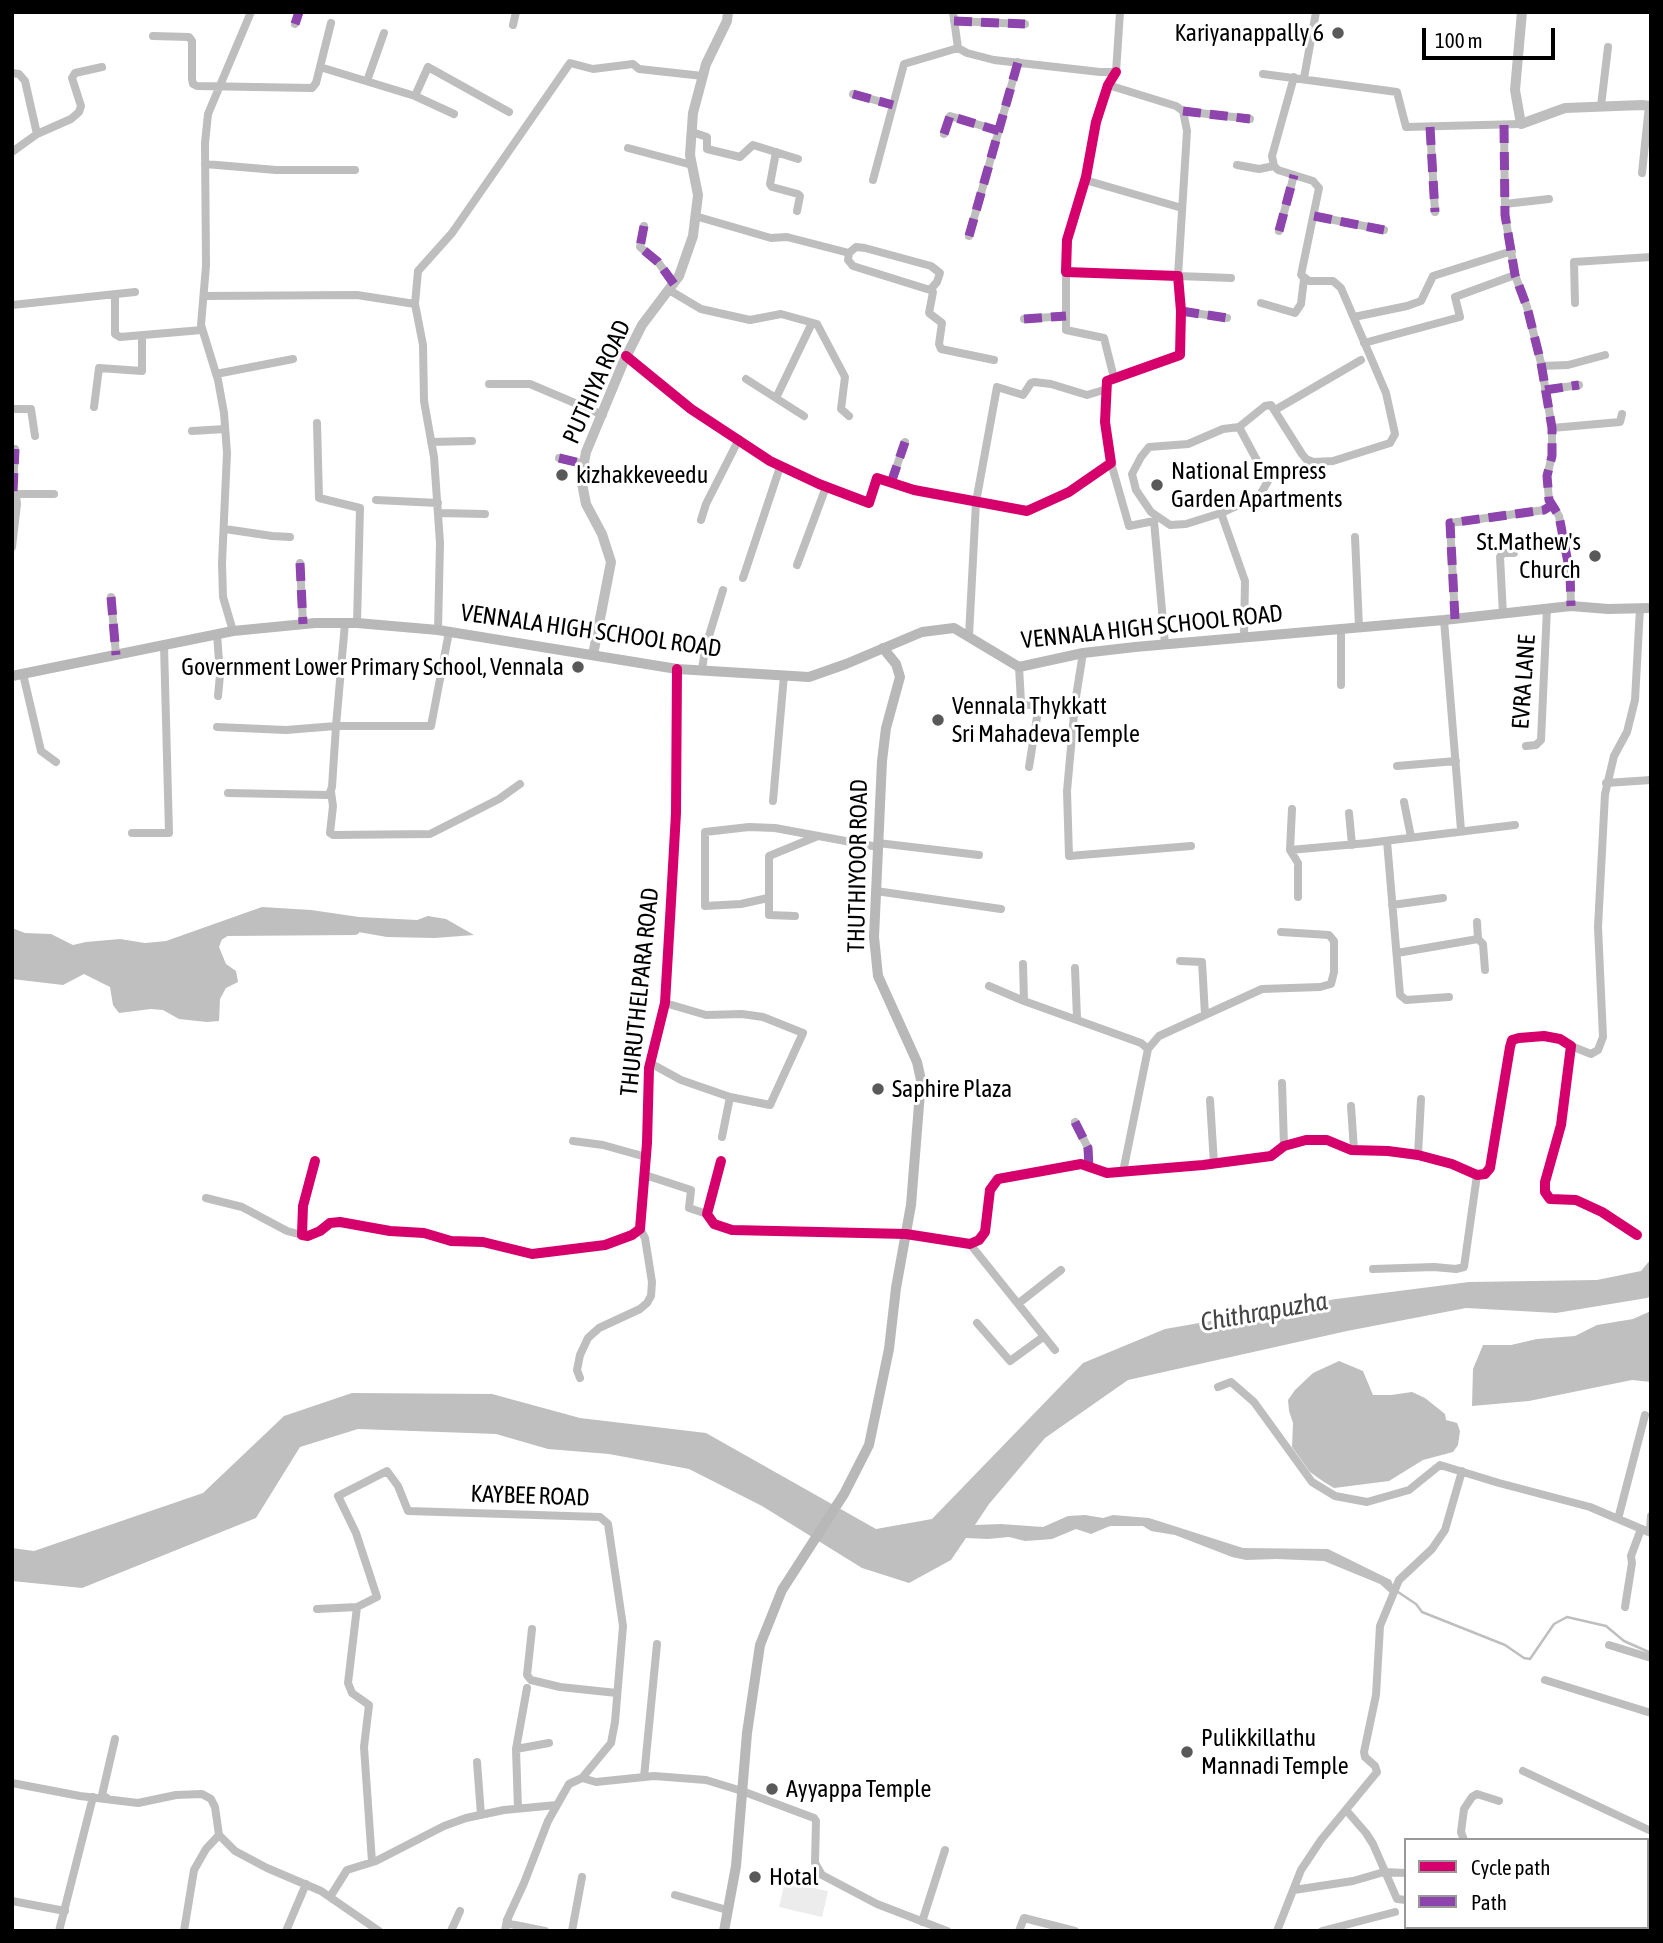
<!DOCTYPE html>
<style>
body{margin:0}
#map{position:relative;width:1663px;height:1943px;overflow:hidden;background:#fff;font-family:"Asap Condensed",sans-serif}
canvas{display:block}
.frame{position:absolute;inset:0;border:14px solid #000;pointer-events:none}
.legend{position:absolute;left:1404px;top:1838px;width:245px;height:91px;box-sizing:border-box;background:#fff;border:2px solid #999;margin:0;padding:9px 12px;list-style:none;font-size:21px;color:#000}
.legend li{display:flex;align-items:center;gap:14px;height:35px}
.legend b{width:35px;border:2px solid #999}
.scale{position:absolute;left:1422px;top:28px;width:133px;height:32px;box-sizing:border-box;border:4px solid #000;border-top:0;padding-left:9px;font-size:21px;line-height:24px;white-space:nowrap;color:#000;-webkit-text-stroke:5px #fff;paint-order:stroke}
</style>
<div id="map">
<canvas width="1663" height="1943"></canvas>
<div class="frame"></div>
<ul class="legend">
<li><b style="height:9px;background:#d6006c"></b>Cycle path</li>
<li><b style="height:9px;background:#8e44ad"></b>Path</li>
</ul>
<div class="scale">100 m</div>
</div>
<script>
const ctx = document.querySelector('canvas').getContext('2d');
ctx.lineJoin = 'round';
function fill(path, color) { ctx.fillStyle = color; ctx.fill(path, 'evenodd'); }
const poly = rows => new Path2D(rows.map(r => 'M' + r).join(''));
function stroke(path, color, width, dash) { ctx.strokeStyle = color; ctx.lineWidth = width; ctx.lineCap = dash ? 'butt' : 'round'; ctx.setLineDash(dash || []); ctx.stroke(path); }
function label(font, color, halo, rows, align = 'center') {
  ctx.font = font + ' "Asap Condensed",sans-serif'; ctx.lineWidth = 6; ctx.setLineDash([]); ctx.textBaseline = 'middle'; ctx.strokeStyle = halo; ctx.fillStyle = color; for (const [text, x, y, turn = 0] of rows) {
    ctx.save(); ctx.translate(x, y); ctx.rotate((+turn || 0) * Math.PI / 180); ctx.textAlign = isNaN(turn) ? turn : align; if (halo) ctx.strokeText(text, 0, 0); ctx.fillText(text, 0, 0); ctx.restore();
  }
}
fill(poly([
 [785,1882,828,1891,822,1917,779,1907]
]), '#ececec');
fill(poly([
 [262,907,311,910,359,917,417,920,428,916,446,919,474,935,435,938,387,937,341,929,232,929,226,927,220,931,222,939,219,947,226,964,236,971,238,982,226,988,220,999,219,1021,207,1022,179,1019,163,1010,151,1009,119,1013,113,1005,110,987,84,974,63,985,12,979,12,928,25,933,51,934,73,945,86,942,120,939,145,943,166,941],
 [1651,1259,1651,1296,1647,1298,1556,1313,1466,1308,1347,1331,1128,1380,1045,1438,989,1504,975,1525,1001,1524,1043,1527,1068,1516,1085,1515,1103,1518,1113,1515,1149,1518,1243,1548,1328,1549,1391,1580,1393,1585,1390,1593,1380,1584,1324,1561,1277,1559,1246,1560,1232,1557,1175,1535,1151,1531,1143,1526,1110,1526,1091,1534,1076,1529,1052,1539,1040,1540,1025,1541,1009,1537,988,1539,966,1538,951,1560,909,1583,862,1568,762,1506,689,1469,609,1454,548,1449,496,1434,358,1429,300,1447,256,1518,82,1588,12,1581,12,1548,34,1551,203,1493,284,1416,352,1393,492,1394,580,1418,706,1433,876,1529,932,1519,1083,1363,1165,1329,1336,1299,1469,1282,1597,1280,1641,1271],
 [1651,1311,1651,1382,1632,1380,1529,1401,1472,1406,1473,1369,1483,1345,1511,1345,1537,1339,1575,1336,1597,1325,1633,1319],
 [1339,1361,1363,1371,1373,1395,1391,1395,1412,1392,1425,1398,1445,1414,1446,1420,1457,1423,1460,1431,1458,1445,1453,1452,1423,1460,1389,1481,1334,1488,1324,1482,1310,1472,1292,1447,1293,1423,1289,1411,1288,1400,1295,1390,1313,1373]
]), '#bfbfbf');
stroke(poly([
 [12,174,13,174],
 [1398,1592,1416,1604,1422,1612,1505,1645,1524,1658,1530,1659,1554,1624,1567,1617,1606,1626,1624,1641,1651,1653]
]), '#bfbfbf', 2.5);
stroke(poly([
 [212,940,226,931,355,930]
]), '#bfbfbf', 10);
stroke(poly([
 [953,12,958,48,967,53,994,60,1100,72,1116,72,1120,12],
 [954,21,1025,24],
 [295,24,299,12],
 [513,25,516,12],
 [153,36,189,37,192,41,192,79,193,84,197,86,312,88,316,83,331,23],
 [320,67,415,96,454,114],
 [12,73,19,74,25,81,37,134,12,152],
 [1263,74,1397,92,1406,127,1521,124],
 [1304,78,1316,12],
 [367,81,384,33],
 [1108,85,1176,106,1183,111,1187,131,1178,276,1231,278],
 [853,94,893,105],
 [415,96,428,67,509,112],
 [1601,106,1608,47],
 [1183,111,1250,119],
 [1504,125,1505,215,1515,275,1527,307,1541,363,1552,428,1552,456,1547,476,1549,500,1559,516,1570,573,1571,606],
 [1430,127,1435,212],
 [692,132,707,137,707,149,740,157,753,145,798,159],
 [37,134,71,119,79,112,81,106,72,78,75,73,102,67],
 [944,134,950,116,999,131],
 [628,148,692,165],
 [776,152,770,184,772,187,798,194,800,196,797,211],
 [205,164,276,170,355,170],
 [1237,165,1259,169,1274,166],
 [1642,173,1649,106],
 [873,180,904,64,958,48],
 [1085,180,1182,208],
 [1505,204,1549,199],
 [695,216,771,238,787,237,849,253,848,260,853,266,930,290,933,292,929,313,942,323,939,344,941,349,994,360],
 [1314,216,1384,230],
 [644,226,640,247,658,262,674,284],
 [1279,231,1294,175],
 [969,236,1018,62],
 [849,253,856,247,865,248,931,266,940,273,937,282,930,290],
 [1066,272,1066,330,1104,338,1114,378],
 [669,290,701,309,750,320,781,314,817,324,845,377,841,409,849,416],
 [115,295,115,334,120,337,202,330],
 [204,296,357,295,415,304,423,345,424,401,434,457,440,543,438,630],
 [1261,303,1295,313,1301,304,1304,279],
 [1575,303,1574,262,1651,257],
 [415,304,418,271,452,233,570,63,593,69,633,64,639,69,703,76],
 [12,305,135,292],
 [1181,311,1227,318],
 [1354,317,1407,306,1421,301,1433,276,1512,251],
 [1024,319,1066,316],
 [1364,343,1460,317,1455,297,1515,275],
 [626,356,691,409,770,461,819,484,869,503,877,478,914,490,1027,511,1069,492,1111,463,1105,422,1107,381,1180,355,1181,311,1178,276,1066,272,1067,240,1086,177,1096,122,1108,85,1116,72],
 [1541,366,1568,365,1605,355],
 [216,374,293,359],
 [746,379,804,416],
 [489,384,530,384,603,415],
 [1545,390,1579,385],
 [776,398,812,323],
 [94,407,99,368,142,371,142,336],
 [12,409,31,409,35,436],
 [1275,410,1361,360],
 [317,423,319,498,360,508,357,623],
 [1239,427,1268,481,1260,495,1221,513,1245,581,1244,637],
 [1552,428,1620,422,1622,414],
 [192,431,225,429],
 [431,442,472,441],
 [559,458,584,464],
 [1111,463,1129,526,1154,521,1165,644],
 [891,483,905,442],
 [12,490,16,496,17,504,12,547],
 [13,491,15,449],
 [16,494,54,494],
 [376,500,438,503],
 [438,513,485,514],
 [1221,513,1186,524,1170,525,1151,512,1136,490,1132,474,1141,457,1149,447,1188,444,1223,429,1239,427,1265,406,1271,405,1302,454,1306,459,1313,462,1333,461,1390,443,1395,434,1386,393,1341,288,1333,281,1309,281,1301,275,1319,188,1313,181,1278,170,1274,166,1272,156,1294,77],
 [701,520,706,504,739,439],
 [225,529,272,536,290,537],
 [1355,537,1359,627],
 [300,563,303,624],
 [797,565,826,487],
 [743,578,780,467],
 [111,597,116,655],
 [1503,614,1500,557,1503,553,1514,553],
 [1455,619,1450,523,1544,510,1552,505],
 [1444,620,1461,830],
 [233,631,223,597,222,563,227,453,224,413,218,380,201,325,206,266,205,143,208,114,251,12],
 [217,634,220,675,218,696],
 [969,636,976,502,997,387,1023,395,1031,383,1034,382,1051,384,1087,395,1107,389],
 [1083,653,1075,703,1067,791,1069,856,1191,846],
 [1019,667,1021,702,1025,705,1034,705,1037,707,1038,711,1029,767],
 [702,670,705,649,723,590],
 [23,674,41,751,56,762],
 [1341,685,1341,629],
 [217,727,286,730,336,726,345,623],
 [1526,746,1536,745,1541,740,1547,608],
 [1397,766,1456,761],
 [1606,783,1651,780],
 [331,792,333,806,330,833,333,835,430,834,499,799,520,784],
 [228,793,329,795,332,787,336,726,431,726,449,632],
 [773,801,784,675],
 [1404,802,1411,837],
 [1292,809,1290,850,1298,863,1298,897],
 [1349,813,1352,845],
 [132,833,169,833,164,645],
 [1387,841,1400,995,1406,1000,1449,997],
 [878,843,979,855],
 [1290,850,1368,843,1515,825],
 [876,891,1001,909],
 [768,898,741,904,705,906,705,832,749,827,775,828,878,847],
 [1392,905,1443,898],
 [795,916,769,915,769,856,818,836],
 [1477,922,1478,939],
 [1397,953,1478,939,1483,944,1485,970],
 [1180,961,1202,962,1205,1015],
 [1023,964,1024,1001,1141,1043,1148,1049],
 [1075,968,1077,1018],
 [989,986,1024,1001],
 [1571,1046,1591,1054,1598,1050,1603,1037,1598,927,1605,794,1614,756,1627,732,1635,700,1640,608],
 [650,1063,681,1080,730,1097,770,1105,803,1033,763,1017,742,1014,706,1015,665,1003],
 [1282,1083,1284,1146],
 [1210,1100,1214,1164],
 [1351,1106,1354,1150],
 [1075,1122,1088,1148,1089,1167],
 [722,1137,730,1097],
 [573,1141,603,1145,646,1157],
 [1418,1155,1421,1099],
 [315,1161,303,1206,302,1235,308,1236,320,1231,330,1223,340,1222,390,1231,424,1233,451,1241,483,1242,532,1254,605,1245,632,1235,640,1229,647,1143,649,1068,665,1003,670,919,676,813,677,669],
 [721,1161,707,1214,714,1224,732,1230,906,1234,970,1244,979,1240,985,1232,990,1190,998,1179,1081,1164,1107,1173,1203,1165,1271,1156,1284,1146,1306,1140,1327,1140,1351,1150,1388,1151,1418,1155,1452,1164,1477,1175,1485,1174,1490,1168,1510,1047,1512,1040,1519,1038,1544,1036,1560,1039,1571,1046,1561,1125,1545,1182,1545,1192,1550,1199,1576,1200,1602,1212,1637,1235],
 [1123,1172,1148,1049,1159,1036,1262,989,1320,987,1331,984,1334,972,1334,941,1329,935,1281,932],
 [645,1175,691,1190,689,1208,707,1214],
 [206,1198,242,1207,287,1231,302,1235],
 [970,1244,1055,1350],
 [1373,1269,1434,1267,1456,1269,1464,1267,1477,1175],
 [1019,1303,1061,1270],
 [977,1323,1010,1361,1043,1337],
 [580,1378,577,1370,580,1355,588,1338,599,1328,640,1309,647,1303,651,1296,652,1282,645,1238,640,1229],
 [1218,1387,1231,1382,1254,1402,1312,1482,1335,1496,1367,1502,1409,1490,1440,1465,1499,1483,1590,1507,1651,1533],
 [1618,1519,1645,1415],
 [1650,1532,1651,1516],
 [1625,1607,1632,1563,1631,1556,1641,1529],
 [317,1609,357,1607],
 [532,1629,527,1675,531,1680,560,1687,617,1693],
 [1609,1645,1651,1658],
 [1545,1680,1651,1713],
 [516,1749,527,1688],
 [477,1762,481,1815],
 [1523,1771,1651,1831],
 [644,1777,657,1644],
 [12,1783,80,1796,138,1803,176,1795,202,1794,211,1799,215,1807,219,1835,235,1851,267,1868,321,1891,379,1931],
 [107,1798,102,1795,115,1739],
 [518,1809,516,1749,549,1743],
 [1346,1810,1366,1833,1373,1844,1397,1899,1406,1900],
 [1464,1840,1461,1832,1464,1809,1472,1797,1477,1794,1499,1801],
 [1647,1853,1651,1842],
 [372,1862,364,1747,369,1705,352,1693,348,1683,357,1607,377,1597,356,1533,338,1496,387,1471,398,1486,408,1511,600,1517,608,1524,623,1626,615,1722,611,1743,582,1778],
 [1647,1879,1651,1880],
 [1294,1890,1353,1881,1384,1872,1406,1873],
 [675,1895,727,1910],
 [330,1897,347,1870,376,1861,444,1826,466,1818,504,1810,557,1805],
 [12,1901,65,1911],
 [507,1920,510,1924,545,1931],
 [922,1922,945,1850],
 [59,1931,93,1797],
 [184,1931,194,1870,206,1849,219,1835],
 [286,1931,306,1884],
 [451,1931,460,1911],
 [505,1931,507,1920,524,1883,548,1821,569,1784,582,1778,596,1782,654,1776,706,1780,742,1791,814,1818,816,1821,815,1863,822,1875,877,1904,947,1931],
 [572,1931,582,1877],
 [1019,1931,1024,1918,1075,1931],
 [1277,1931,1301,1870,1321,1840,1377,1772,1375,1766,1365,1757,1364,1752,1376,1695,1380,1626,1399,1580,1432,1549,1445,1530,1462,1471],
 [1322,1931,1395,1912],
 [1526,1931,1527,1927]
]), '#bebebe', 8);
stroke(poly([
 [1522,12,1515,90,1521,124,1565,108,1642,105,1651,106],
 [593,655,611,562,602,534,586,504,581,478,586,452,623,363,642,325,679,276,693,236,698,195,690,155,693,113,706,64,727,21,728,12]
]), '#bebebe', 10);
stroke(poly([
 [12,676,233,631,315,623,357,623,438,630,677,669,809,677,846,664,922,632,954,628,1019,667,1083,653,1135,647,1444,620,1571,606,1608,609,1651,608],
 [724,1931,736,1866,747,1733,760,1645,782,1590,844,1494,869,1445,889,1349,896,1288,911,1205,921,1080,917,1062,878,976,874,937,882,761,886,728,900,677,896,664,883,648]
]), '#b8b8b8', 10);
stroke(poly([
 [954,21,1025,24],
 [295,24,299,12],
 [853,94,893,105],
 [1183,111,1250,119],
 [1504,125,1505,215,1515,275,1527,307,1541,363,1552,428,1552,456,1547,476,1549,500,1559,516,1570,573,1571,606],
 [1430,127,1435,212],
 [944,134,950,116,999,131],
 [1314,216,1384,230],
 [644,226,640,247,658,262,674,284],
 [1279,231,1294,175],
 [969,236,1018,62],
 [1181,311,1227,318],
 [1024,319,1066,316],
 [1545,390,1579,385],
 [559,458,584,464],
 [891,483,905,442],
 [13,491,15,449],
 [300,563,303,624],
 [111,597,116,655],
 [1455,619,1450,523,1544,510,1552,505],
 [1075,1122,1088,1148,1089,1167]
]), '#8e44ad', 9, [18, 9]);
stroke(poly([
 [626,356,691,409,770,461,819,484,869,503,877,478,914,490,1027,511,1069,492,1111,463,1105,422,1107,381,1180,355,1181,311,1178,276,1066,272,1067,240,1086,177,1096,122,1108,85,1116,72],
 [315,1161,303,1206,302,1235,308,1236,320,1231,330,1223,340,1222,390,1231,424,1233,451,1241,483,1242,532,1254,605,1245,632,1235,640,1229,647,1143,649,1068,665,1003,670,919,676,813,677,669],
 [721,1161,707,1214,714,1224,732,1230,906,1234,970,1244,979,1240,985,1232,990,1190,998,1179,1081,1164,1107,1173,1203,1165,1271,1156,1284,1146,1306,1140,1327,1140,1351,1150,1388,1151,1418,1155,1452,1164,1477,1175,1485,1174,1490,1168,1510,1047,1512,1040,1519,1038,1544,1036,1560,1039,1571,1046,1561,1125,1545,1182,1545,1192,1550,1199,1576,1200,1602,1212,1637,1235]
]), '#d6006c', 10);
for (const [x, y, r, color] of [
 [1338,33,7,"#595959"],
 [562,475,7,"#595959"],
 [1157,485,7,"#595959"],
 [1595,556,7,"#595959"],
 [578,667,7,"#595959"],
 [938,720,7,"#595959"],
 [878,1089,7,"#595959"],
 [1187,1752,7,"#595959"],
 [772,1789,7,"#595959"],
 [755,1877,7,"#595959"]
]) { const dot = new Path2D(); dot.arc(x, y, r, 0, 2 * Math.PI); ctx.fillStyle = color; ctx.fill(dot); stroke(dot, '#fff', 2.5); }
label('24px', '#000', '#fff', [
 ["Kariyanappally 6",1324,33,"right"],
 ["National Empress",1171,471],
 ["Garden Apartments",1171,499],
 ["kizhakkeveedu",576,475],
 ["St.Mathew's",1581,542,"right"],
 ["Church",1581,570,"right"],
 ["Government Lower Primary School, Vennala",564,667,"right"],
 ["Vennala Thykkatt",952,706],
 ["Sri Mahadeva Temple",952,734],
 ["Saphire Plaza",892,1089],
 ["Pulikkillathu",1201,1738],
 ["Mannadi Temple",1201,1766],
 ["Ayyappa Temple",786,1789],
 ["Hotal",769,1877]
], 'left');
label('24px', '#000', '#fff', [
 ["PUTHIYA ROAD",597,382,-66],
 ["VENNALA HIGH SCHOOL ROAD",1152,627,-6],
 ["VENNALA HIGH SCHOOL ROAD",591,631,8],
 ["EVRA LANE",1524,682,-86],
 ["THUTHIYOOR ROAD",858,866,-89],
 ["THURUTHELPARA ROAD",640,992,-84],
 ["KAYBEE ROAD",530,1496,2]
]);
label('italic 26px', '#444', '#fff', [
 ["Chithrapuzha",1264,1312,-10]
]);
</script>
